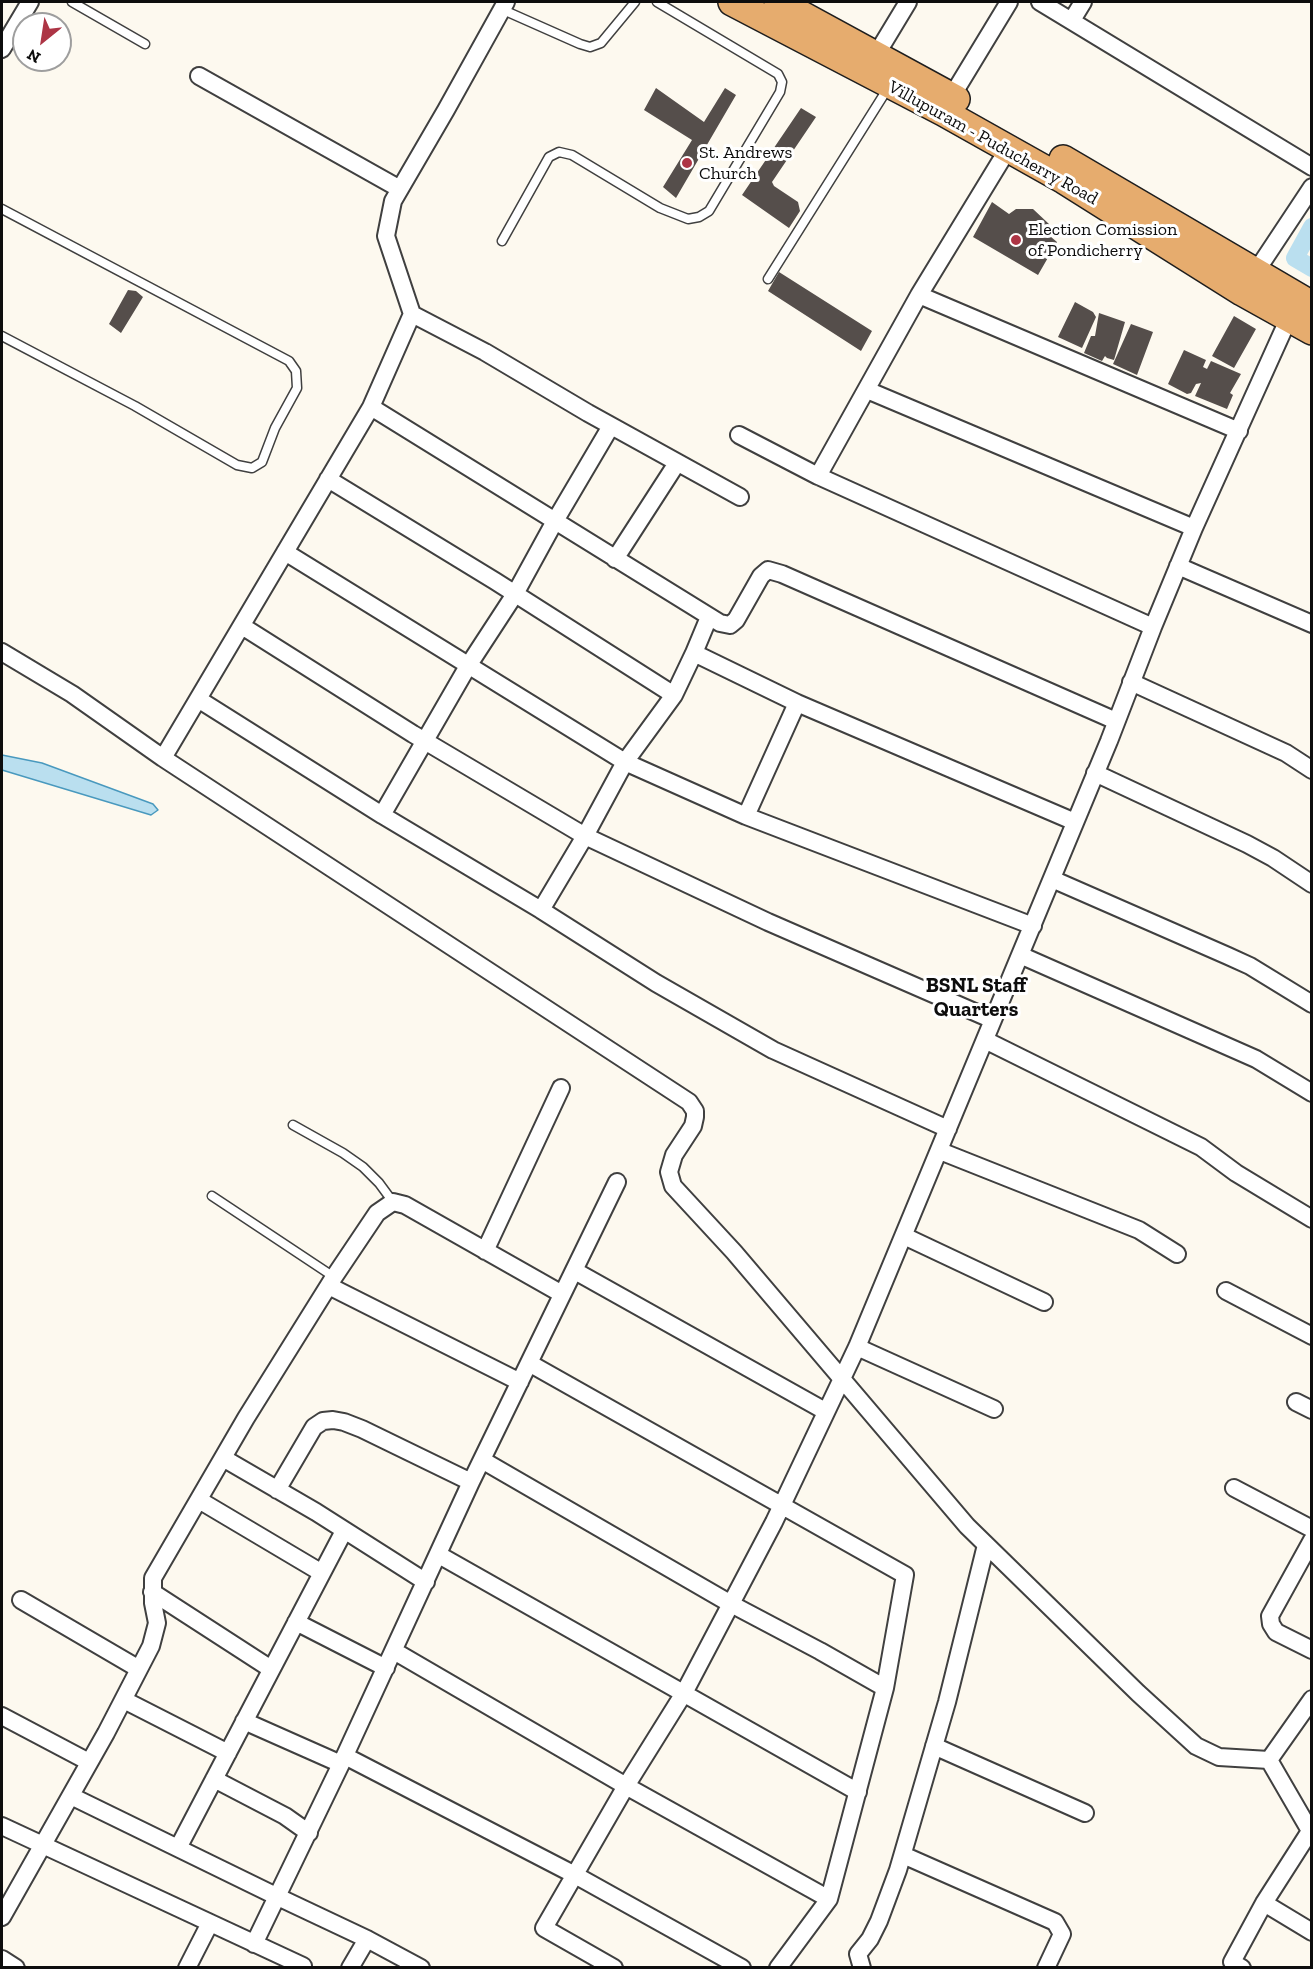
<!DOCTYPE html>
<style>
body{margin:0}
#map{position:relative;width:1313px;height:1969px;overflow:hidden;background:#fdf9ef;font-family:"Zilla Slab",serif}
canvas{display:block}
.frame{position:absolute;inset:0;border:3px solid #0d0d0d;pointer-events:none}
.north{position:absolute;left:12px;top:12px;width:60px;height:60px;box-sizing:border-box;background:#fff;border:2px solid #9e9e9e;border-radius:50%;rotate:210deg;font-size:16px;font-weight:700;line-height:24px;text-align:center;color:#0d0d0d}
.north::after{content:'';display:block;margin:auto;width:21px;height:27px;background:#ad3545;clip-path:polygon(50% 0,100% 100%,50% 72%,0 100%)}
</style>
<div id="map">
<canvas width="1313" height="1969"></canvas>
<div class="frame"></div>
<div class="north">N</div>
</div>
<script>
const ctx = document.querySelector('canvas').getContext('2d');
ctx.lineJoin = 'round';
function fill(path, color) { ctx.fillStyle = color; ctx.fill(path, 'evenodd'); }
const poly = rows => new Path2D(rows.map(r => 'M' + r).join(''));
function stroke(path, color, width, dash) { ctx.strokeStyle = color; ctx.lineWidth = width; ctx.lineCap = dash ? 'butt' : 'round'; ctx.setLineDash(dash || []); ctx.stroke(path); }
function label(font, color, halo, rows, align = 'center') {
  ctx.font = font + ' "Zilla Slab",serif'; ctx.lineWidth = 6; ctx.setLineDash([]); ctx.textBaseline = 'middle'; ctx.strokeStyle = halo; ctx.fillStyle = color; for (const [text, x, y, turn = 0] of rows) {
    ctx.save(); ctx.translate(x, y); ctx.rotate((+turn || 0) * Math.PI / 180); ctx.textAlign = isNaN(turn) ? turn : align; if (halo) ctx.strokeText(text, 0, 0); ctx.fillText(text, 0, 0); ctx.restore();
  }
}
const water = poly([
 [2,755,42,763,153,804,158,810,151,815,2,770,2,755]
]);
fill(water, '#badfef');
stroke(water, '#4999be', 1.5);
stroke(poly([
 [1312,227,1295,258,1312,268]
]), '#badfef', 18);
fill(poly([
 [656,88,704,122,725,88,736,95,676,198,663,187,692,140,644,110],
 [801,108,816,117,772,182,774,186,798,202,800,211,789,228,742,195],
 [992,202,1009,214,1016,209,1033,209,1049,224,1051,237,1057,242,1038,275,973,237],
 [779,272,872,331,861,351,768,291],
 [128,290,136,291,143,297,121,333,109,324],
 [1075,302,1093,312,1096,317,1082,348,1058,337],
 [1099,313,1125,322,1114,360,1107,358,1105,356,1102,361,1084,353,1091,336,1095,336],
 [1234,316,1256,329,1234,368,1212,356],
 [1131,324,1153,332,1137,375,1113,364],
 [1184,350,1206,360,1203,367,1207,369,1211,361,1241,374,1230,393,1233,395,1227,409,1195,396,1201,383,1196,384,1191,393,1187,394,1168,384]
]), '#554e4b');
const service = poly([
 [72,2,145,44],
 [501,9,580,44,590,47,601,43,635,2],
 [2,209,289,361,296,371,297,388,275,428,262,462,252,468,237,465,135,406,2,336],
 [502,241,549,157,559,152,572,155,660,208,688,219,699,217,709,211,780,92,782,82,778,74,657,2],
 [768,279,888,88],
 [293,1125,343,1153,363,1167,379,1183,393,1202],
 [212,1196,334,1277]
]);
const minor = poly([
 [1040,2,1312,167],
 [1072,20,1083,2],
 [2,49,30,2],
 [876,55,908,2],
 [199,76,400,189],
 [952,96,1009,2],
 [1251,279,1312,187],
 [919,295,1239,431],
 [412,314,485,352,588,413,740,497],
 [867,390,1194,528],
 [371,407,720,623,730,625,736,620,761,576,768,570,782,574,1116,721],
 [739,435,818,476,1153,627],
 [818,476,919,295,1008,149],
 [328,479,495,581,674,695],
 [285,552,625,762,746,816,1033,926],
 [615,559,677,463],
 [1178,566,1312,624],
 [709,617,694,653,797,703,1075,822],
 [242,626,413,734,585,836,768,922,993,1020],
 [2,652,72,694,163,758,689,1102,695,1111,695,1117,693,1126,674,1155,669,1172,673,1186,734,1252,967,1526,1138,1693,1196,1746,1219,1757,1269,1760],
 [1131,682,1286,753,1312,770],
 [198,699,382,815,541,910,656,983,773,1050,948,1129],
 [163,758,371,407,412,314,386,236,393,201,446,110,506,2],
 [1095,773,1247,844,1273,858,1312,884],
 [382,815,468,666,515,594,555,521,611,426],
 [746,816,797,703],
 [1052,879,1228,956,1250,966,1312,1004],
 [541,910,585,836,625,762,674,695,694,653],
 [1020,955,1256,1059,1312,1093],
 [985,1040,1201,1147,1236,1173,1312,1219],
 [940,1151,1139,1230,1177,1254],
 [904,1236,1044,1302],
 [485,1251,561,1088],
 [575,1271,825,1411],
 [329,1286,520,1382],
 [1226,1291,1312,1336],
 [857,1347,994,1409],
 [529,1363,905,1575,885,1688,829,1899,778,1968],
 [1296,1402,1312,1410],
 [223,1458,316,1512,426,1582],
 [482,1460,731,1604,820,1651,885,1688],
 [1234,1488,1312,1529],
 [277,1490,314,1427,323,1421,333,1420,344,1422,362,1429,471,1482],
 [199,1500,322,1573],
 [1312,1540,1270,1616,1271,1624,1276,1632,1312,1650],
 [439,1555,858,1792],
 [152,1592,271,1669],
 [21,1600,139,1669],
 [296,1622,386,1668],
 [394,1651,626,1786,829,1899],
 [124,1700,228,1753],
 [2,1716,89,1762],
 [244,1721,341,1764],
 [934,1746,1085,1813],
 [345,1756,575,1875,742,1968],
 [1269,1760,1309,1829],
 [1269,1760,1312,1699],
 [214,1779,285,1816,309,1833],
 [71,1796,278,1897,367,1939,421,1968],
 [2,1826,303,1966,302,1968],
 [178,1848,344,1531],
 [903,1855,1055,1922,1062,1934,1046,1968],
 [1264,1903,1312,1932],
 [2,1917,106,1733,151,1646,157,1623,153,1603,153,1578,246,1418,334,1277,377,1213,393,1202,405,1205,562,1294],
 [254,1944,341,1764,471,1482,617,1182],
 [2,1959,16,1968],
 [187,1968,210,1923],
 [350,1968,367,1939],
 [614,1968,544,1928,626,1786,684,1693,774,1522,857,1347,1109,741,1153,627,1194,528,1292,311],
 [862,1968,858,1954,870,1939,879,1921,898,1870,947,1702,986,1545],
 [1242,1968,1232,1962,1264,1903,1312,1828]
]);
const trunk = poly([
 [732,2,943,112,1064,180,1242,292,1312,331],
 [778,2,956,99],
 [1063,159,1312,305]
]);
stroke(service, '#404040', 11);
stroke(minor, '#404040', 20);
stroke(trunk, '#1e1e1e', 30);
stroke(service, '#fff', 8);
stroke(minor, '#fff', 16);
stroke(trunk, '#e6ac6e', 27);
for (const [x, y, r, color] of [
 [687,163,6,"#ad3545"],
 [1016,240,6,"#ad3545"]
]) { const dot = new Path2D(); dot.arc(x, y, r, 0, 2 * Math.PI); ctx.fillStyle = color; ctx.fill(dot); stroke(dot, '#fff', 2); }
label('18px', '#0d0d0d', '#fff', [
 ["Villupuram - Puducherry Road",993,143,29]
]);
label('18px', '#0d0d0d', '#fff', [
 ["St. Andrews",699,153],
 ["Church",699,174],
 ["Election Comission",1028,230],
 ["of Pondicherry",1028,251]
], 'left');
label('bold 21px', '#0d0d0d', '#fff', [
 ["BSNL Staff",976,986],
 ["Quarters",976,1010]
]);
</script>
